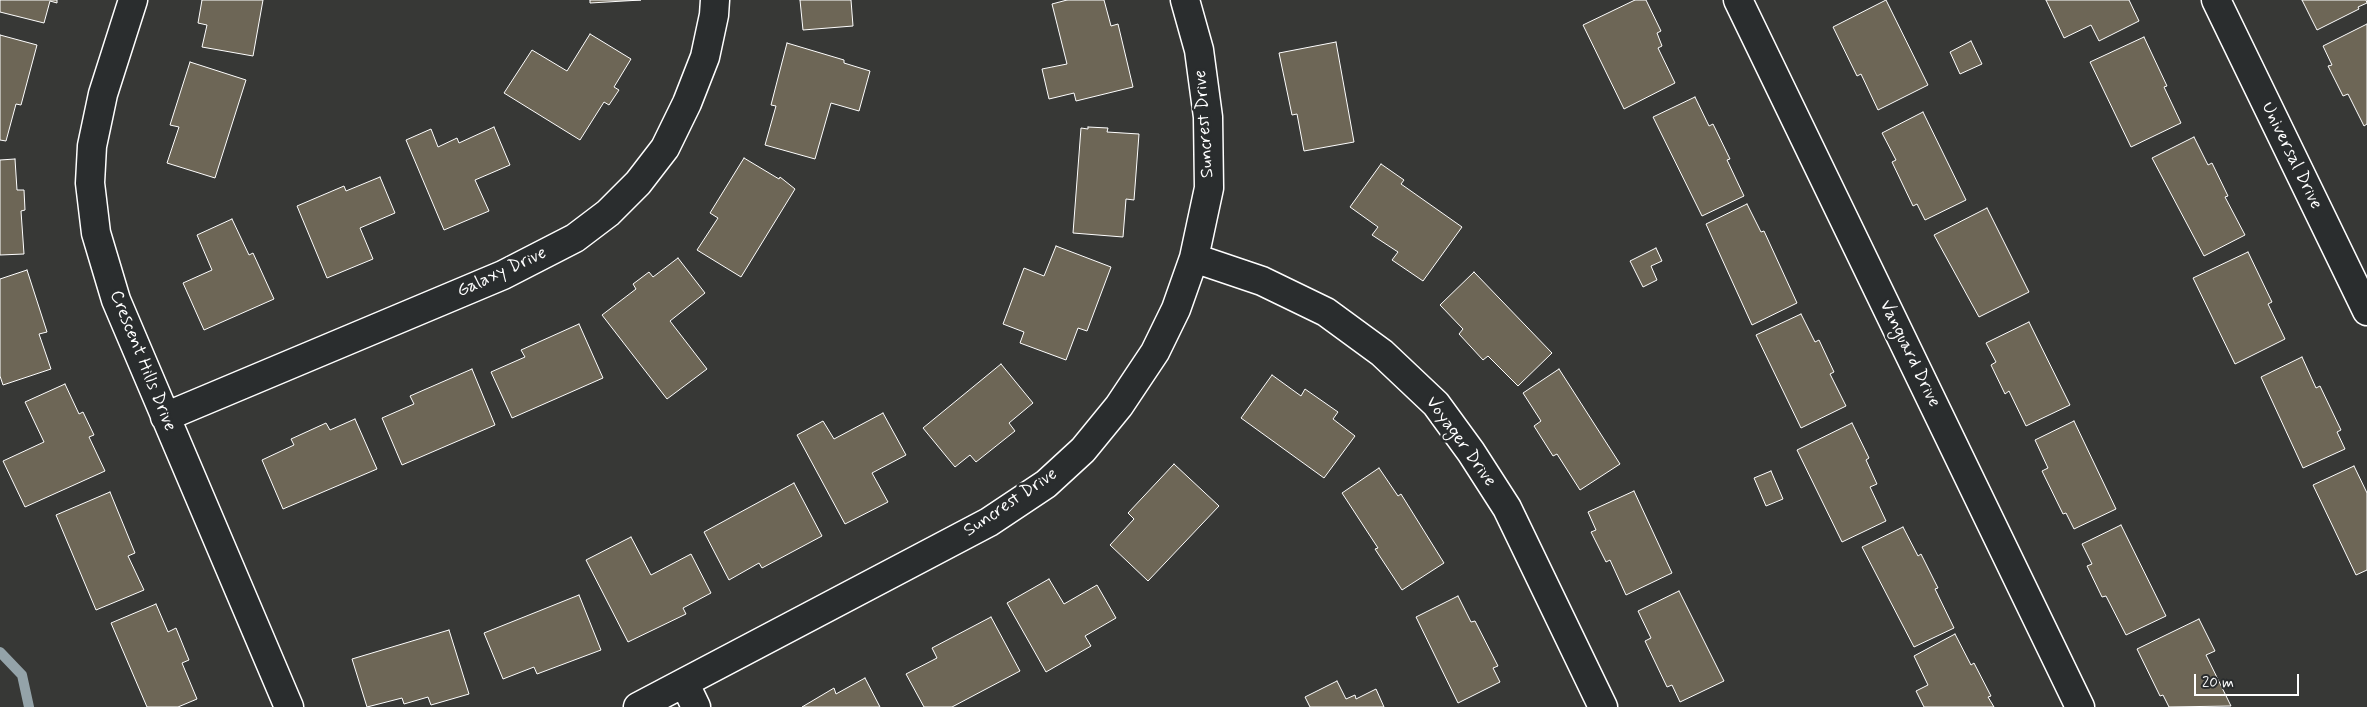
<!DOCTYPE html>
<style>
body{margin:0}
#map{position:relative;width:2367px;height:707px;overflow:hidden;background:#373836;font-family:Mynerve,sans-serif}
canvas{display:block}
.scale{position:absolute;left:2194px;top:674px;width:105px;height:22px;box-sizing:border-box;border:2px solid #fff;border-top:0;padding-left:6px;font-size:15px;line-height:18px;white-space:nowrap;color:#fff;-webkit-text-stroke:4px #2a2d2e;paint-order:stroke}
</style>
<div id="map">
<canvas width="2367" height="707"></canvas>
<div class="scale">20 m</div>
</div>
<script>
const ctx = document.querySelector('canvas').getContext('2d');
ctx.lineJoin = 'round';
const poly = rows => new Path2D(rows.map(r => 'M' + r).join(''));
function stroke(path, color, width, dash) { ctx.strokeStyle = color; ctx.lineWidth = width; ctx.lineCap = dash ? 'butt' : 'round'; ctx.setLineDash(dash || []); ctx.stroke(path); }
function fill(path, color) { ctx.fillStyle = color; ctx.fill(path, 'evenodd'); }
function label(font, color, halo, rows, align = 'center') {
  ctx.font = font + ' Mynerve,sans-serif'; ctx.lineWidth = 5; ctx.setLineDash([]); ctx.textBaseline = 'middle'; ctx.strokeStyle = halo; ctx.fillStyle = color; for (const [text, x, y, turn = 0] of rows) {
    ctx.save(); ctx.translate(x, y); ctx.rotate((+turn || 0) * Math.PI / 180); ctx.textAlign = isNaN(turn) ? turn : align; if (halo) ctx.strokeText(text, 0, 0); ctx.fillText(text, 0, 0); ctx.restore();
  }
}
stroke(poly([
 [0,652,22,675,29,707]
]), '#94a3a9', 10);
const building = poly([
 [0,0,57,0,57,3,50,1,44,23,0,12,0,0],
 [202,0,263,0,253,56,202,47,207,25,198,23,202,0],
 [590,0,641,0,590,3,590,0],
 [800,0,851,0,853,26,803,30,800,0],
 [1067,0,1104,0,1111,26,1118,24,1133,87,1076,101,1074,93,1049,99,1042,69,1067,64,1052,4,1067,0],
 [1635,0,1646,0,1661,31,1657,33,1662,46,1658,48,1675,83,1624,109,1583,25,1635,0],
 [1886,0,1928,85,1878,110,1861,74,1857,76,1833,27,1886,0],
 [2046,0,2129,0,2139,21,2099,41,2091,25,2064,38,2046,0],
 [2302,0,2366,0,2367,3,2358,7,2359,9,2317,30,2302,0],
 [2367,24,2367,124,2364,126,2348,94,2343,96,2328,66,2332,65,2323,46,2367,24],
 [590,34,631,59,614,87,619,90,609,105,604,102,580,140,504,93,532,50,567,71,590,34],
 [0,35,37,45,21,105,16,104,6,141,0,140,0,35],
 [2144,37,2167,86,2164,87,2181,123,2131,147,2090,62,2144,37],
 [1971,41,1982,64,1960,74,1950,52,1971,41],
 [1336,42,1354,142,1304,151,1297,114,1292,115,1279,53,1336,42],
 [787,43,844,60,844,63,870,71,859,111,831,103,815,159,765,145,776,106,771,105,787,43],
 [190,62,246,80,215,178,167,163,179,127,170,125,190,62],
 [1695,97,1709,126,1713,124,1730,159,1727,160,1744,196,1702,216,1653,117,1695,97],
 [1923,112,1966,200,1925,220,1917,204,1913,206,1892,162,1896,160,1882,133,1923,112],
 [494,127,510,165,475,180,489,211,444,230,406,140,431,129,438,147,457,138,459,143,494,127],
 [1088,127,1108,128,1107,132,1139,134,1134,200,1126,199,1123,237,1073,233,1081,128,1088,129,1088,127],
 [2194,137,2208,165,2212,163,2228,196,2225,197,2245,235,2204,256,2152,158,2194,137],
 [744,158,779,179,780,177,795,189,741,277,697,250,718,218,710,213,744,158],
 [15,159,17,190,24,190,25,210,21,211,24,254,0,255,0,160,15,159],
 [1381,164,1404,180,1401,184,1462,227,1423,281,1392,260,1398,252,1372,235,1378,227,1350,207,1381,164],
 [380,177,395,213,360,228,373,259,327,278,297,206,344,186,346,191,380,177],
 [1747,204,1761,232,1764,231,1797,303,1752,325,1706,224,1747,204],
 [1987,208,2029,292,1979,317,1934,235,1987,208],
 [232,219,249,255,253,253,274,299,204,330,183,283,212,270,197,235,232,219],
 [1056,246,1111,267,1087,331,1078,328,1066,360,1020,343,1024,332,1003,324,1024,268,1044,276,1056,246],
 [1656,248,1662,261,1651,266,1657,280,1643,287,1630,261,1656,248],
 [2248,252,2272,302,2268,304,2285,339,2235,364,2193,278,2248,252],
 [678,258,705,293,670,321,707,369,667,399,602,315,636,289,633,284,649,272,653,277,678,258],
 [27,270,47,332,39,334,51,369,3,385,0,376,0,279,27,270],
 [1474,272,1552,353,1518,386,1488,356,1483,360,1459,334,1463,329,1440,305,1474,272],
 [1801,314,1815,342,1819,340,1834,372,1830,374,1846,406,1801,428,1756,335,1801,314],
 [2029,322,2070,405,2026,426,2009,391,2005,394,1991,365,1996,362,1986,343,2029,322],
 [579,324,603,378,512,418,491,372,525,357,521,350,579,324],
 [2302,357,2316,388,2320,386,2341,430,2337,432,2345,449,2303,468,2261,377,2302,357],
 [1001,364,1033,403,1009,423,1015,431,976,462,970,455,955,467,923,428,1001,364],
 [472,369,495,425,402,465,382,418,414,404,410,396,472,369],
 [1559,369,1620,464,1580,490,1557,454,1553,456,1534,426,1541,421,1523,393,1559,369],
 [1272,375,1301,396,1305,389,1338,412,1333,419,1355,436,1324,478,1241,418,1272,375],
 [65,384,79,414,83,412,94,435,89,437,105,471,25,507,3,461,44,442,25,402,65,384],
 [883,413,906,455,872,473,888,502,845,524,797,435,823,421,834,439,883,413],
 [355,419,377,469,283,509,262,460,294,445,291,439,326,423,330,430,355,419],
 [2074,421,2116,509,2074,529,2066,513,2063,514,2042,471,2048,468,2035,440,2074,421],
 [1852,423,1869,458,1866,460,1877,484,1870,487,1886,521,1842,542,1797,450,1852,423],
 [1174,464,1219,506,1148,581,1110,545,1134,519,1128,513,1174,464],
 [2354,466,2367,493,2367,570,2356,575,2313,485,2354,466],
 [1379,468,1398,496,1401,494,1444,563,1402,590,1375,549,1378,548,1342,493,1379,468],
 [1771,471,1783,499,1766,506,1754,478,1771,471],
 [794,483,822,536,762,568,759,563,729,580,704,532,794,483],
 [1634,491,1672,573,1626,595,1610,560,1606,562,1591,532,1596,530,1588,512,1634,491],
 [110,492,135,553,128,556,144,590,96,610,56,515,110,492],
 [2121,525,2166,616,2126,635,2106,596,2102,597,2087,566,2092,564,2082,544,2121,525],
 [1903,527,1918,556,1921,554,1938,588,1935,589,1954,628,1914,647,1862,547,1903,527],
 [631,537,651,575,691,554,711,593,683,608,686,614,628,642,586,560,631,537],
 [1049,579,1064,604,1097,585,1116,618,1085,636,1091,646,1046,672,1007,603,1049,579],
 [1679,591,1724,681,1680,702,1672,685,1667,687,1645,641,1651,638,1638,611,1679,591],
 [579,595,601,650,537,674,534,667,503,679,484,633,579,595],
 [1458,596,1471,622,1475,621,1498,666,1493,668,1500,682,1458,703,1416,617,1458,596],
 [156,604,168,632,176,628,189,660,182,663,197,699,178,707,147,707,111,623,156,604],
 [991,617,1020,671,952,707,924,707,906,674,937,658,932,648,991,617],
 [2199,619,2215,651,2206,655,2231,706,2169,707,2163,695,2160,696,2137,649,2199,619],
 [449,630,469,694,431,705,428,697,404,704,402,698,367,707,352,659,449,630],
 [1955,634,1971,665,1974,663,1991,696,1988,697,1994,707,1924,707,1916,691,1928,685,1914,656,1955,634],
 [865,678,880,707,802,707,834,688,836,694,865,678],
 [1337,681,1346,699,1355,695,1356,699,1376,689,1384,707,1310,707,1305,697,1337,681]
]);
fill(building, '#6d6656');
stroke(building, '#fff', 1);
const minor = poly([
 [133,0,103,94,92,146,90,183,96,233,116,300,289,707],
 [1738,0,2080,707],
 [2216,0,2367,311],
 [1194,258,1262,281,1326,312,1382,353,1436,404,1471,452,1507,508,1603,707],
 [165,417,503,275,575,238,608,213,638,183,665,148,687,103,705,57,714,15,715,0],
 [685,684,696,707],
 [638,707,989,522,1046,484,1083,450,1119,406,1155,352,1176,309,1194,258,1209,188,1208,117,1199,50,1185,0]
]);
stroke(minor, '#fff', 31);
stroke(minor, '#2a2d2e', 28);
label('18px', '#fff', '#2a2d2e', [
 ["Suncrest Drive",1205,124,-94],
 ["Universal Drive",2291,156,64],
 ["Galaxy Drive",502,273,-25],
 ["Vanguard Drive",1909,354,64],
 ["Crescent Hills Drive",142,361,68],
 ["Voyager Drive",1460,442,54],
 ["Suncrest Drive",1011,503,-34]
]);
</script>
